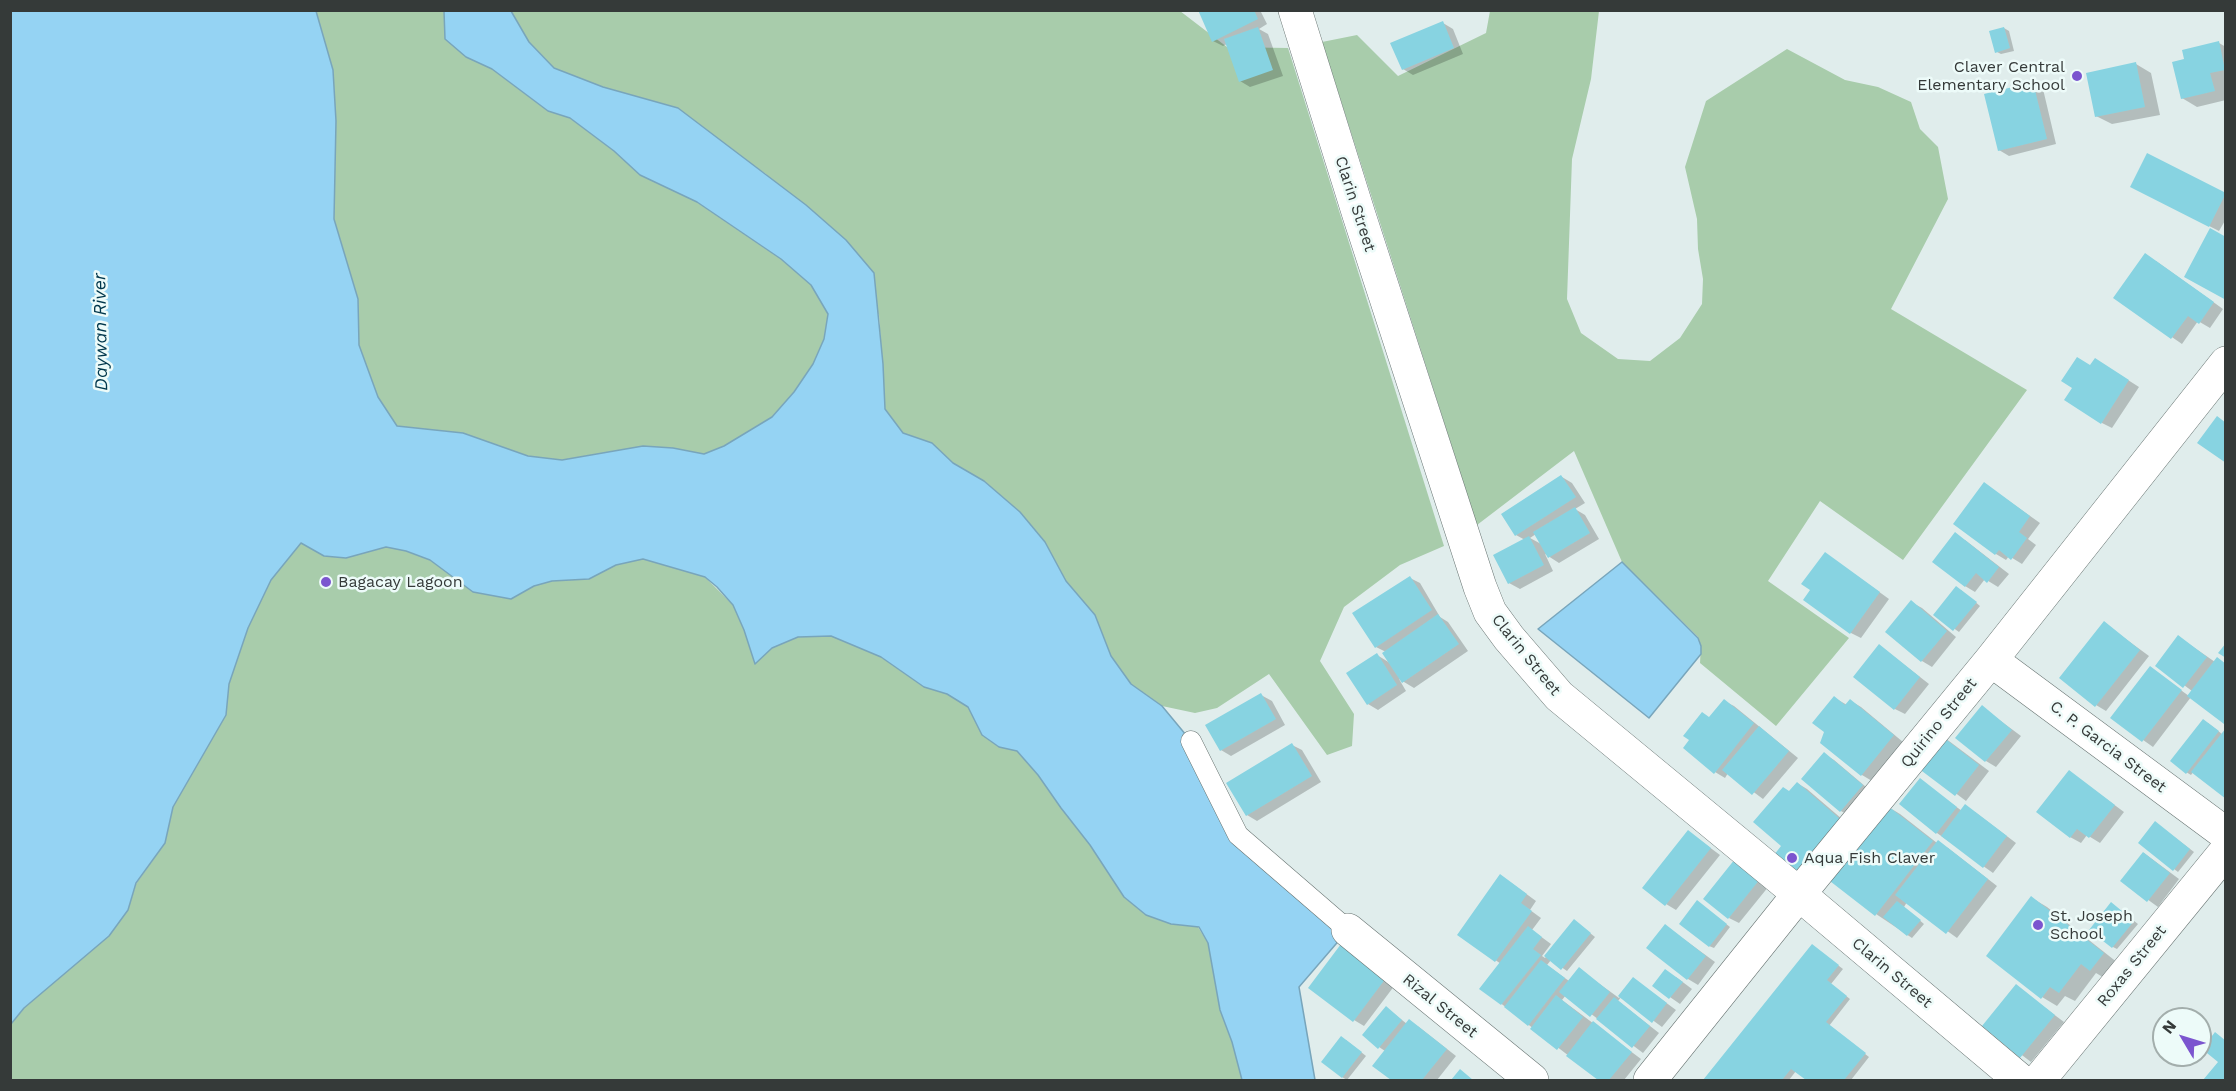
<!DOCTYPE html>
<style>
body{margin:0}
#map{position:relative;width:2236px;height:1091px;overflow:hidden;background:#e0edec;font-family:"Work Sans",sans-serif}
canvas{display:block}
.frame{position:absolute;inset:0;border:12px solid #353a39;pointer-events:none}
.north{position:absolute;left:2152px;top:1007px;width:60px;height:60px;box-sizing:border-box;background:#edfbf9;border:2px solid #a3aeac;border-radius:50%;rotate:308deg;font-size:16px;font-weight:700;line-height:24px;text-align:center;color:#353a39}
.north::after{content:'';display:block;margin:auto;width:21px;height:27px;background:#7b55cf;clip-path:polygon(50% 0,100% 100%,50% 72%,0 100%)}
</style>
<div id="map">
<canvas width="2236" height="1091"></canvas>
<div class="frame"></div>
<div class="north">N</div>
</div>
<script>
const ctx = document.querySelector('canvas').getContext('2d');
ctx.lineJoin = 'round';
function fill(path, color) { ctx.fillStyle = color; ctx.fill(path, 'evenodd'); }
const poly = rows => new Path2D(rows.map(r => 'M' + r).join(''));
function stroke(path, color, width, dash) { ctx.strokeStyle = color; ctx.lineWidth = width; ctx.lineCap = dash ? 'butt' : 'round'; ctx.setLineDash(dash || []); ctx.stroke(path); }
function label(font, color, halo, rows, align = 'center') {
  ctx.font = font + ' "Work Sans",sans-serif'; ctx.lineWidth = 5; ctx.setLineDash([]); ctx.textBaseline = 'middle'; ctx.strokeStyle = halo; ctx.fillStyle = color; for (const [text, x, y, turn = 0] of rows) {
    ctx.save(); ctx.translate(x, y); ctx.rotate((+turn || 0) * Math.PI / 180); ctx.textAlign = isNaN(turn) ? turn : align; if (halo) ctx.strokeText(text, 0, 0); ctx.fillText(text, 0, 0); ctx.restore();
  }
}
fill(poly([
 [316,11,444,11,466,57,492,69,548,111,570,118,614,151,640,175,697,202,781,259,811,285,828,314,824,339,813,364,794,392,772,417,724,446,704,454,673,448,643,446,562,460,528,456,463,433,397,426,378,397,359,345,358,299,334,219,336,121,333,70],
 [511,11,1180,11,1227,47,1288,48,1444,546,1400,565,1344,607,1320,661,1354,714,1352,746,1327,755,1269,674,1217,708,1195,713,1162,706,1131,684,1111,656,1095,615,1066,581,1045,542,1020,512,984,481,953,463,932,443,903,433,885,409,879,315,766,174,732,151,603,87,554,68,529,42],
 [1490,11,1599,11,1591,79,1572,159,1567,299,1581,333,1618,359,1650,361,1680,338,1702,304,1703,279,1698,249,1697,219,1685,167,1706,101,1787,49,1845,80,1878,87,1911,102,1920,129,1938,147,1948,199,1891,309,2027,390,1903,560,1820,501,1768,581,1849,638,1776,726,1700,663,1701,646,1698,637,1622,562,1574,451,1477,525,1322,42,1357,35,1398,76,1486,33],
 [301,542,324,556,346,558,386,547,406,551,430,560,448,572,511,599,534,586,552,581,589,579,616,565,643,559,705,577,733,605,744,630,772,648,798,637,831,636,881,657,924,687,947,694,968,707,982,735,999,747,1017,751,1038,775,1061,808,1090,845,1124,897,1146,915,1171,924,1198,927,1208,943,1220,1010,1232,1042,1242,1080,11,1080,11,1024,24,1008,128,910,136,884,165,843,173,807,226,715,229,684,248,628,271,580]
]), '#a8ccab');
const water = poly([
 [11,11,316,11,333,70,336,121,334,219,358,299,359,345,378,397,397,426,463,433,528,456,562,460,643,446,673,448,704,454,724,446,772,417,794,392,813,364,824,339,828,314,811,285,781,259,697,202,640,175,614,151,570,118,548,111,492,69,466,57,445,39,444,11,511,11,529,42,554,68,603,87,678,108,806,205,846,240,874,273,883,364,885,409,903,433,932,443,953,463,984,481,1020,512,1045,542,1066,581,1095,615,1111,656,1131,684,1162,706,1191,741,1238,835,1348,930,1299,987,1315,1080,1242,1080,1232,1042,1220,1010,1208,943,1199,927,1171,924,1146,915,1124,897,1090,845,1061,808,1038,775,1017,751,999,747,982,735,968,707,947,694,924,687,881,657,831,636,798,637,772,648,755,664,744,630,733,605,717,587,705,577,643,559,616,565,589,579,552,581,534,586,511,599,473,592,430,560,406,551,386,547,346,558,324,556,301,543,271,580,248,628,229,684,226,715,173,807,165,843,136,883,128,910,109,936,24,1008,11,1024,11,11],
 [1622,562,1698,638,1701,646,1701,654,1649,718,1538,629,1622,562]
]);
fill(water, '#95d3f3');
stroke(water, '#78a5bb', 1.5);
fill(poly([
 [1202,10,1260,10,1267,24,1259,29,1268,34,1283,76,1250,87,1240,81,1227,44,1223,46,1213,41],
 [1443,23,1453,29,1463,54,1413,75,1403,69],
 [2004,28,2009,31,2014,51,2001,54,1997,52],
 [2219,43,2226,47,2226,100,2197,107,2182,98,2186,60],
 [2136,64,2151,73,2160,115,2112,124,2096,116],
 [2032,83,2043,89,2056,144,2009,156,1999,150],
 [2148,155,2226,195,2226,219,2219,231,2142,192],
 [2156,261,2223,309,2210,328,2198,321,2182,344,2115,298],
 [2106,366,2139,387,2112,428,2102,423,2091,367],
 [1562,477,1572,483,1585,503,1575,509,1585,515,1599,539,1559,563,1545,554,1553,571,1520,589,1509,583,1525,540,1516,535],
 [1536,534,1543,545,1530,538],
 [1985,484,2040,523,2028,539,2036,545,2022,564,2009,556,2006,560,1996,554],
 [1965,540,2009,574,1998,587,1985,579,1975,592,1965,586],
 [1835,560,1889,599,1861,638,1851,633],
 [1410,578,1420,583,1440,617,1448,622,1468,651,1414,688,1399,679,1406,691,1378,710,1368,704,1377,655,1390,663,1386,652,1376,647],
 [1961,590,1980,606,1959,632,1935,615],
 [1911,602,1922,608,1956,637,1932,667,1922,661,1887,632],
 [2104,623,2149,656,2106,711,2096,705],
 [2179,637,2215,662,2226,664,2226,723,2191,697,2153,747,2112,718,2150,668,2189,696,2192,691,2157,665],
 [1879,645,1929,684,1905,714,1895,709],
 [1261,695,1272,701,1285,725,1231,756,1221,750],
 [1835,698,1847,705,1851,701,1861,707,1903,742,1872,781,1862,775],
 [1724,701,1734,706,1798,758,1763,799,1728,773,1725,778,1715,772,1710,718],
 [1982,707,2021,736,1996,767,1986,761],
 [2208,723,2222,734,2191,775,2186,772],
 [1945,738,1989,771,1966,801,1913,761],
 [1292,745,1302,750,1321,782,1257,821,1247,815,1228,783],
 [1824,754,1834,760,1872,792,1851,817,1841,811,1803,779],
 [2070,772,2124,812,2100,843,2087,835,2081,843,2070,837],
 [1920,780,1962,811,1975,812,2016,843,1993,873,1937,833],
 [1797,783,1807,789,1849,825,1784,845,1789,792],
 [1885,805,1900,814,1937,843,1948,848,1997,886,1957,938,1907,902,1904,907,1924,924,1912,938,1876,914],
 [2160,826,2194,852,2178,872,2174,869],
 [1689,832,1720,855,1676,910,1666,904],
 [2144,853,2179,879,2158,907,2122,881],
 [1745,867,1769,886,1739,923,1729,918],
 [1510,882,1536,901,1530,910,1541,918,1532,930,1551,944,1542,956,1545,958,1575,921,1595,937,1567,971,1551,960,1547,965,1569,981,1579,969,1619,998,1634,979,1676,1010,1662,1027,1621,997,1618,1001,1659,1033,1643,1053,1566,995,1562,1000,1641,1059,1624,1080,1600,1080,1481,988,1501,964,1459,934],
 [2032,898,2047,907,2118,963,2106,979,2096,973,2075,1001,2065,996,2057,1006,2042,997],
 [1702,905,1730,927,1714,948,1709,946],
 [2116,907,2138,924,2117,949,2113,947],
 [1666,926,1715,962,1698,985,1688,979],
 [1341,946,1395,985,1364,1026,1354,1020],
 [1813,946,1843,969,1831,984,1850,999,1829,1026,1869,1057,1851,1080,1808,1080,1796,1071,1789,1080,1705,1080],
 [1676,977,1692,989,1680,1004,1654,986],
 [2016,986,2064,1022,2031,1062,1984,1026],
 [1387,1008,1407,1024,1409,1021,1419,1027,1456,1056,1437,1080,1394,1080,1374,1065,1385,1051,1379,1047],
 [1346,1040,1366,1056,1347,1080,1342,1077]
]), '#0003');
fill(poly([
 [1198,10,1254,10,1258,19,1212,42],
 [1443,21,1454,48,1402,70,1390,43],
 [1258,27,1273,70,1239,82,1224,39],
 [2004,27,2010,48,1995,53,1989,31],
 [2219,41,2225,70,2210,73,2215,91,2181,99,2172,62,2184,59,2182,50],
 [2136,62,2145,107,2095,117,2086,73],
 [2033,82,2047,139,1998,151,1984,94],
 [2147,153,2226,193,2209,227,2130,187],
 [2210,228,2226,237,2226,300,2184,277],
 [2145,253,2214,302,2199,324,2188,316,2171,339,2113,298],
 [2077,357,2090,365,2095,358,2129,380,2101,424,2064,400,2072,388,2061,381],
 [2217,416,2226,423,2226,463,2197,443],
 [1561,475,1576,497,1515,536,1501,514],
 [1984,482,2030,516,2019,532,2027,538,2011,560,1999,550,1995,555,1953,524],
 [1575,507,1590,533,1548,558,1533,532],
 [1955,532,1999,567,1987,583,1976,573,1965,587,1932,562],
 [1529,536,1544,565,1508,584,1493,555],
 [1825,552,1880,592,1850,634,1803,600,1810,590,1801,584],
 [1410,576,1432,610,1375,648,1352,613],
 [1956,586,1977,602,1953,631,1933,615],
 [1911,600,1947,631,1921,662,1885,632],
 [1438,614,1459,644,1402,683,1382,653],
 [2104,621,2140,650,2095,707,2059,678],
 [2178,635,2207,657,2183,688,2155,666],
 [2226,643,2226,658,2218,653],
 [1879,644,1920,677,1894,710,1853,677],
 [1377,653,1397,685,1367,705,1346,673],
 [2217,657,2226,664,2226,721,2224,724,2187,696],
 [2150,666,2182,690,2142,742,2110,718],
 [1261,693,1276,719,1220,751,1205,725],
 [1834,696,1845,705,1850,699,1894,735,1861,776,1820,743,1824,732,1812,723],
 [1724,699,1754,723,1714,774,1683,748,1689,740,1683,736,1702,712,1709,717],
 [1982,705,2012,730,1985,762,1955,738],
 [2203,719,2219,731,2186,774,2170,761],
 [1759,726,1789,751,1752,795,1722,770],
 [2226,728,2226,799,2191,772],
 [1934,730,1979,765,1955,796,1910,762],
 [1292,743,1312,776,1246,816,1226,783],
 [1824,752,1863,785,1840,812,1801,779],
 [2069,770,2115,805,2089,838,2077,829,2070,838,2036,812],
 [1920,778,1957,807,1936,834,1899,804],
 [1797,782,1840,819,1796,872,1774,855,1781,846,1753,822,1783,787,1789,791],
 [1884,803,1933,841,1875,916,1826,878],
 [1965,804,2007,836,1983,868,1941,836],
 [2155,821,2190,849,2173,871,2138,843],
 [1688,830,1711,848,1665,906,1642,888],
 [1938,840,1988,879,1946,934,1895,895],
 [2143,852,2170,873,2147,902,2120,881],
 [1735,859,1760,879,1728,919,1703,899],
 [1500,874,1527,894,1521,903,1532,911,1495,962,1457,935],
 [2031,896,2104,953,2090,971,2081,964,2059,993,2050,987,2041,999,1986,956],
 [1697,900,1727,924,1709,947,1679,924],
 [1897,901,1921,920,1907,936,1883,917],
 [2111,902,2134,921,2112,948,2089,930],
 [1574,919,1591,933,1561,970,1544,956],
 [1665,924,1706,956,1687,980,1646,948],
 [1528,926,1542,937,1533,949,1541,955,1501,1005,1479,989],
 [1341,944,1386,978,1353,1022,1308,988],
 [1812,944,1839,965,1827,980,1847,996,1826,1022,1866,1053,1844,1080,1806,1080,1791,1069,1782,1080,1703,1080],
 [1541,960,1565,978,1528,1026,1504,1007],
 [1579,967,1610,992,1590,1017,1559,992],
 [1665,969,1683,982,1669,999,1652,986],
 [1633,977,1667,1003,1652,1023,1618,996],
 [2016,984,2055,1015,2020,1058,1982,1026],
 [1556,995,1583,1017,1557,1050,1530,1029],
 [1614,997,1650,1026,1632,1048,1596,1019],
 [1386,1006,1402,1020,1378,1049,1362,1035],
 [1409,1019,1447,1049,1422,1080,1391,1080,1372,1066],
 [1593,1021,1632,1052,1609,1080,1598,1080,1566,1056],
 [2215,1032,2226,1041,2226,1080,2203,1080,2218,1062,2202,1049],
 [1341,1036,1362,1052,1342,1078,1321,1062],
 [1460,1069,1473,1080,1451,1080]
]), '#87d3e1');
const lane = poly([
 [1191,741,1238,835,1348,930]
]);
const street = poly([
 [1295,10,1359,215,1480,587,1490,612,1509,638,1559,696,1799,894,2020,1080],
 [1991,660,2226,834],
 [1348,930,1532,1080],
 [1650,1080,1799,894,1991,660,2226,363],
 [2039,1080,2226,851]
]);
stroke(lane, '#687472', 21);
stroke(street, '#687472', 34);
stroke(lane, '#fff', 20);
stroke(street, '#fff', 33);
for (const [x, y, r, color] of [
 [2077,76,6,"#7b55cf"],
 [326,582,6,"#7b55cf"],
 [1792,858,6,"#7b55cf"],
 [2038,925,6,"#7b55cf"]
]) { const dot = new Path2D(); dot.arc(x, y, r, 0, 2 * Math.PI); ctx.fillStyle = color; ctx.fill(dot); stroke(dot, '#edfbf9', 2); }
label('16px', '#353a39', '#edfbf9', [
 ["Claver Central",2065,67,"right"],
 ["Elementary School",2065,85,"right"],
 ["Bagacay Lagoon",338,582],
 ["Aqua Fish Claver",1804,858],
 ["St. Joseph",2050,916],
 ["School",2050,934]
], 'left');
label('16px', '#353a39', '#edfbf9', [
 ["Clarin Street",1355,204,72],
 ["Clarin Street",1526,655,51],
 ["Quirino Street",1939,723,-51],
 ["C. P. Garcia Street",2108,747,37],
 ["Roxas Street",2132,966,-51],
 ["Clarin Street",1892,973,40],
 ["Rizal Street",1440,1006,39]
]);
label('italic 18px', '#00374c', '#edfbf9', [
 ["Daywan River",101,332,-91]
]);
</script>
